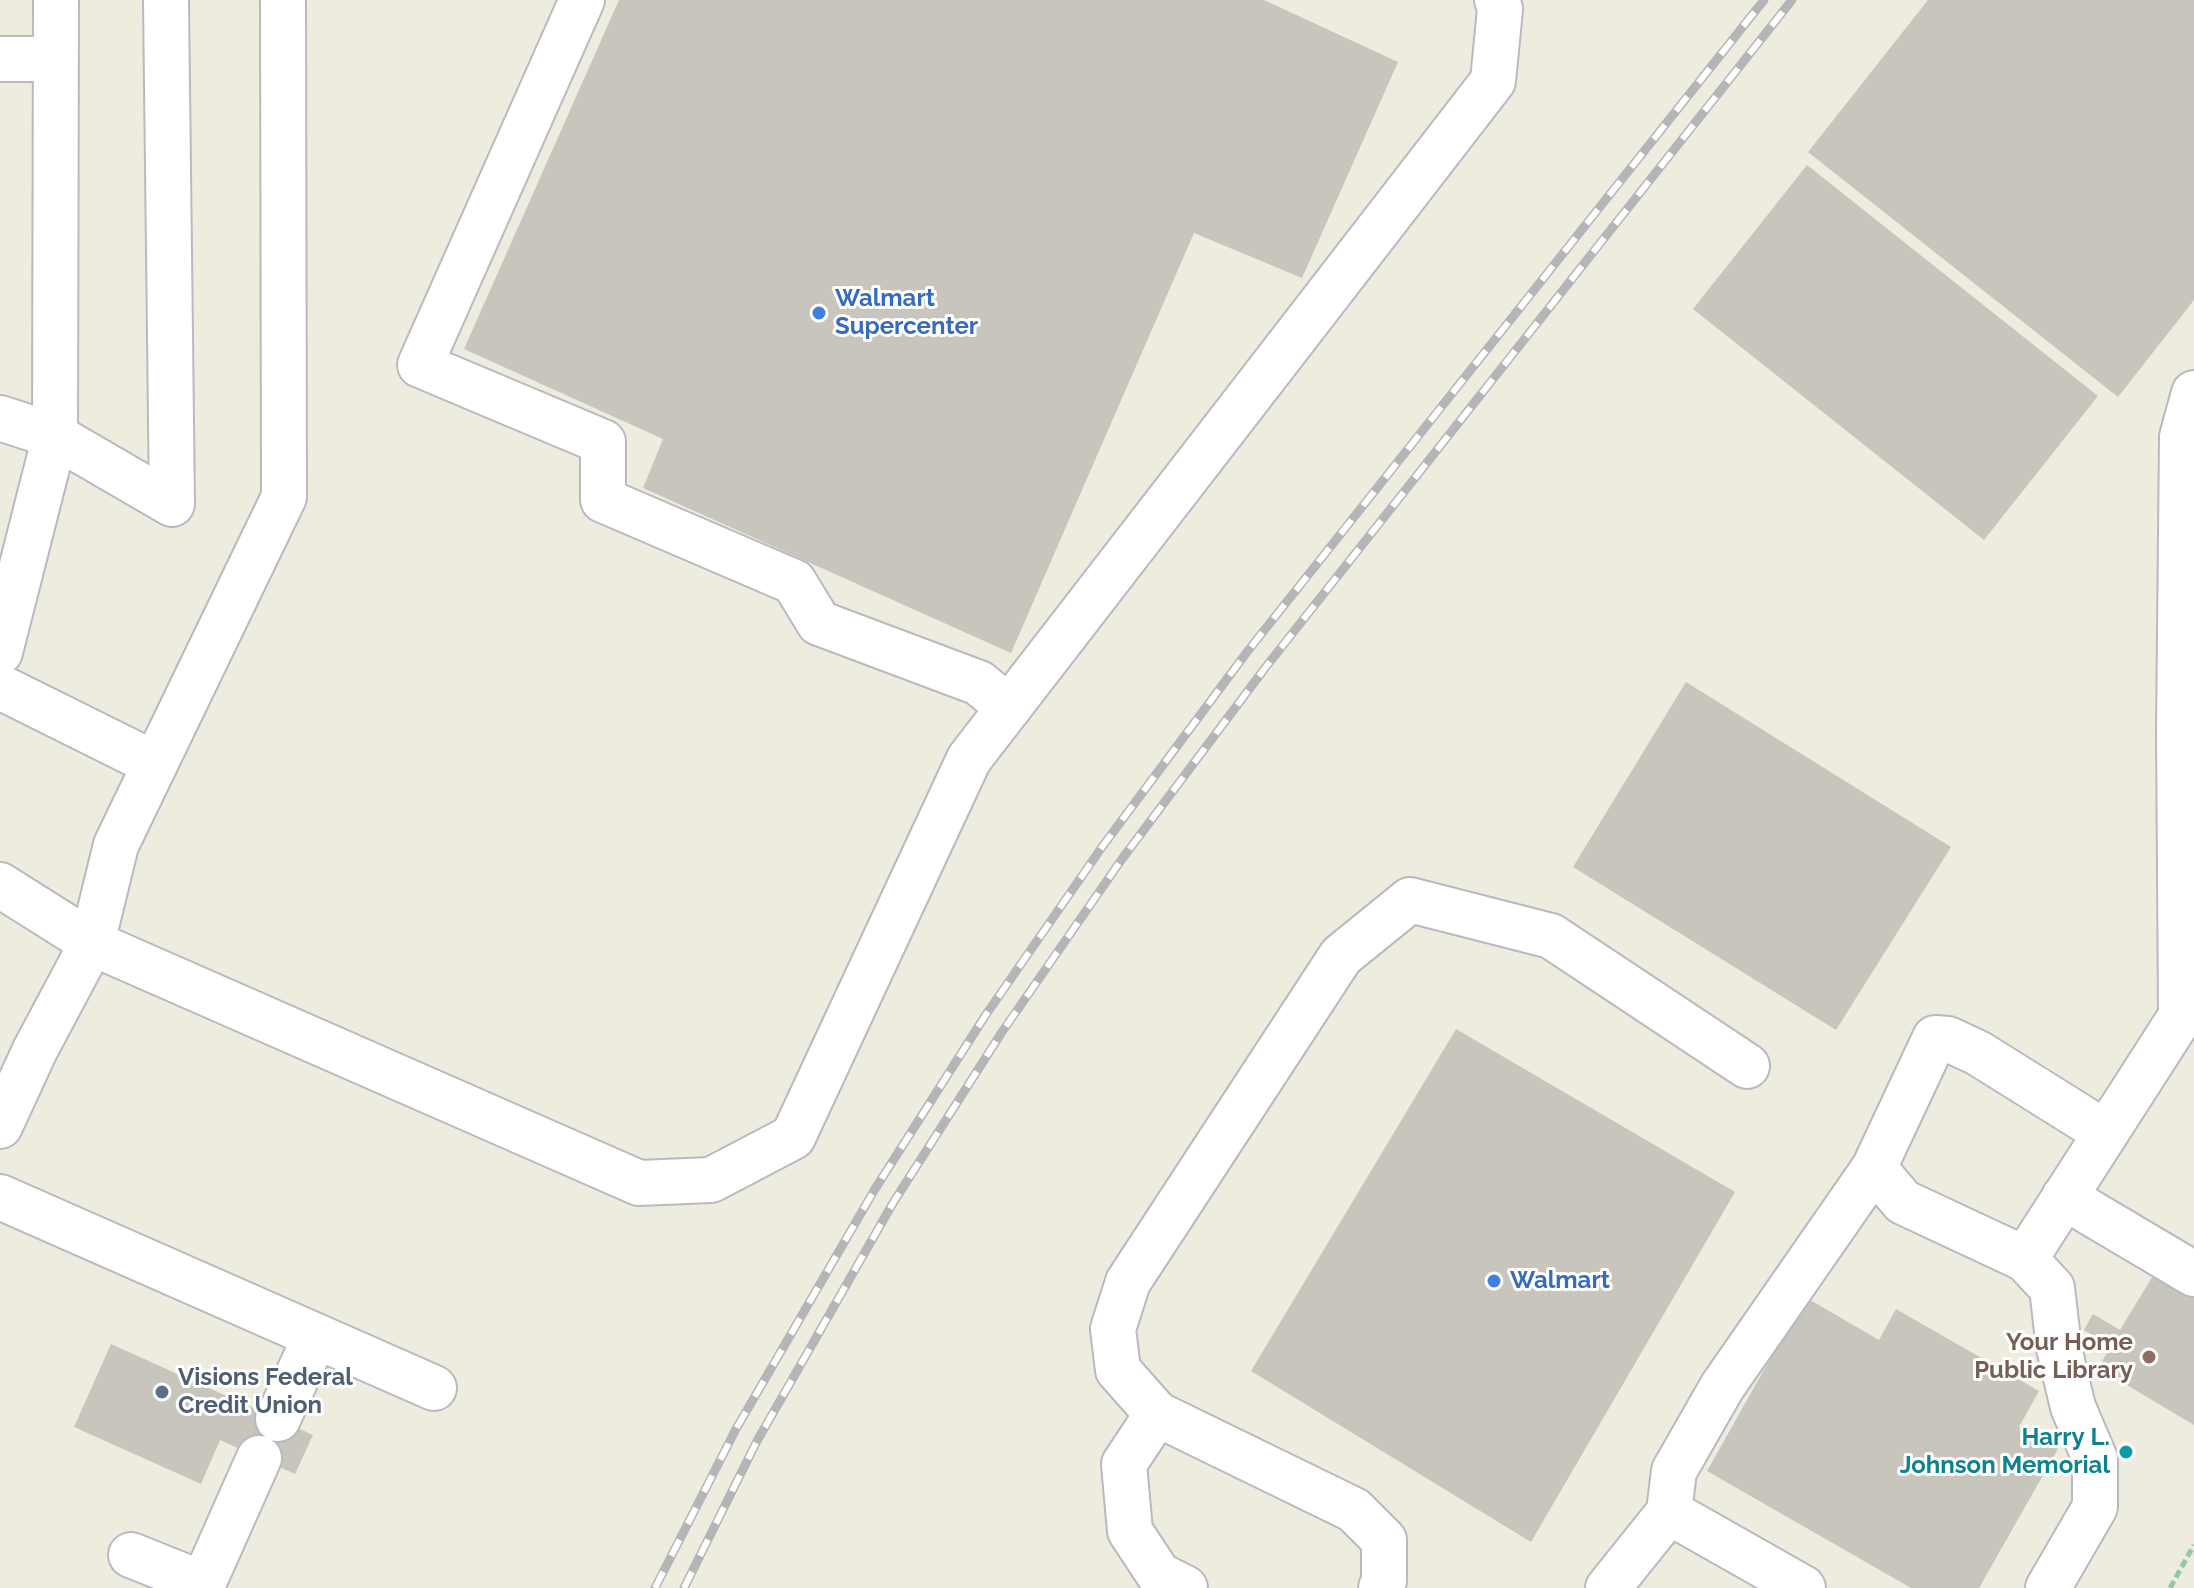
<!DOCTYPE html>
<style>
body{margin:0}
canvas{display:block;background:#eeebdf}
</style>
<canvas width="2194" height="1588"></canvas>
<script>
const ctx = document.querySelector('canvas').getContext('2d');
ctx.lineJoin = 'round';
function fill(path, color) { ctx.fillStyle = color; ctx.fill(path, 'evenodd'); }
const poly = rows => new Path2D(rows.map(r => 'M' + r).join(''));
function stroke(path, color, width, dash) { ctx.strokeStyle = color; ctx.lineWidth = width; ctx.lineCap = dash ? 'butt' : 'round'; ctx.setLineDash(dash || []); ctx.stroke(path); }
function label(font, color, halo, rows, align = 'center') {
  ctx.font = font + ' Raleway,sans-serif'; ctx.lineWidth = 6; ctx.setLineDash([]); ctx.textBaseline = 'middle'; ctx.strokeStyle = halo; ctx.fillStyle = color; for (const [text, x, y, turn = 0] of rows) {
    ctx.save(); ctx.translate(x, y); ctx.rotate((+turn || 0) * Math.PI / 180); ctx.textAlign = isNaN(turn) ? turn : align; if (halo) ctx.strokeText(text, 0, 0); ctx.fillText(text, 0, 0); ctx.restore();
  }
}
fill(poly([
 [619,0,1264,0,1398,62,1302,278,1194,233,1011,653,643,488,663,439,464,349],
 [1928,0,2194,0,2194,300,2118,397,1808,152],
 [1807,165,2098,396,1984,540,1693,309],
 [1686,682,1951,847,1836,1030,1573,867],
 [1456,1029,1735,1192,1531,1542,1251,1371],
 [2157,1269,2194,1291,2194,1425,2098,1368,2111,1346,2084,1330,2093,1314,2120,1330],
 [1805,1297,1879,1340,1896,1309,2039,1391,2019,1427,2058,1449,1979,1588,1911,1588,1707,1471],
 [111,1344,313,1435,295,1474,220,1440,201,1484,74,1427]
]), '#c8c5bd');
const minor = poly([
 [582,0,420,365,603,442,603,500,794,582,819,623,979,683,1009,708],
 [0,59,56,59],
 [0,418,55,436,56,0],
 [0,652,55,436,172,504,166,0],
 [0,687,155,764],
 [0,885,92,943,639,1183,711,1180,793,1137,969,759,1493,81,1500,9,1497,0],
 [2181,1016,2179,730,2182,437,2194,393],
 [0,1126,35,1050,92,943,116,845,284,497,283,0],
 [2106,1133,1978,1053,1948,1039,1935,1038,1874,1168,1903,1202,2025,1259,2181,1016],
 [0,1197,434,1388],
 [2064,1197,2194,1274],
 [2025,1259,2052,1288,2059,1348,2073,1407,2095,1459,2095,1507,2048,1588],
 [1157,1414,1124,1464,1130,1531,1159,1575,1185,1588],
 [278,1419,315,1337],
 [1669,1512,1803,1588],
 [131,1555,203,1584,259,1458],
 [1381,1588,1384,1581,1384,1540,1354,1510,1157,1414,1118,1370,1113,1329,1128,1282,1341,956,1410,900,1551,936,1747,1066],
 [1608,1588,1669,1512,1674,1471,1722,1387,1874,1168]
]);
stroke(minor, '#b8bac1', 48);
stroke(poly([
 [2170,1588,2194,1545]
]), '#91caa4', 5, [8, 4]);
stroke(minor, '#fff', 44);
const rail = poly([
 [655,1588,736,1429,875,1189,985,1016,1102,847,1247,652,1764,0],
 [684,1588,757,1441,893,1203,1002,1032,1122,859,1265,668,1792,0]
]);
stroke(rail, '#b4b5b6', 9);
stroke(rail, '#fff', 6, [18]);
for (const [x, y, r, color] of [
 [819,313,8,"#3f7fe0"],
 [1494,1281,8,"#3f7fe0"],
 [2149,1357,8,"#8d6e63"],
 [162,1392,8,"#5c6f8a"],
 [2126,1452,8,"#0f9aa8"]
]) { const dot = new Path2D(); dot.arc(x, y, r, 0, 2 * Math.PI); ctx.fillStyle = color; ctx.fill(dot); stroke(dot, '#fff', 3); }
label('bold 24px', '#366cbe', '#fff', [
 ["Walmart",835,299],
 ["Supercenter",835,327],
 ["Walmart",1510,1281]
], 'left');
label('bold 24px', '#785e54', '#fff', [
 ["Your Home",2133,1343],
 ["Public Library",2133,1371]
], 'right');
label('bold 24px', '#4e5e75', '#fff', [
 ["Visions Federal",178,1378],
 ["Credit Union",178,1406]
], 'left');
label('bold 24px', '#0d838f', '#fff', [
 ["Harry L.",2110,1438],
 ["Johnson Memorial",2110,1466]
], 'right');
</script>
